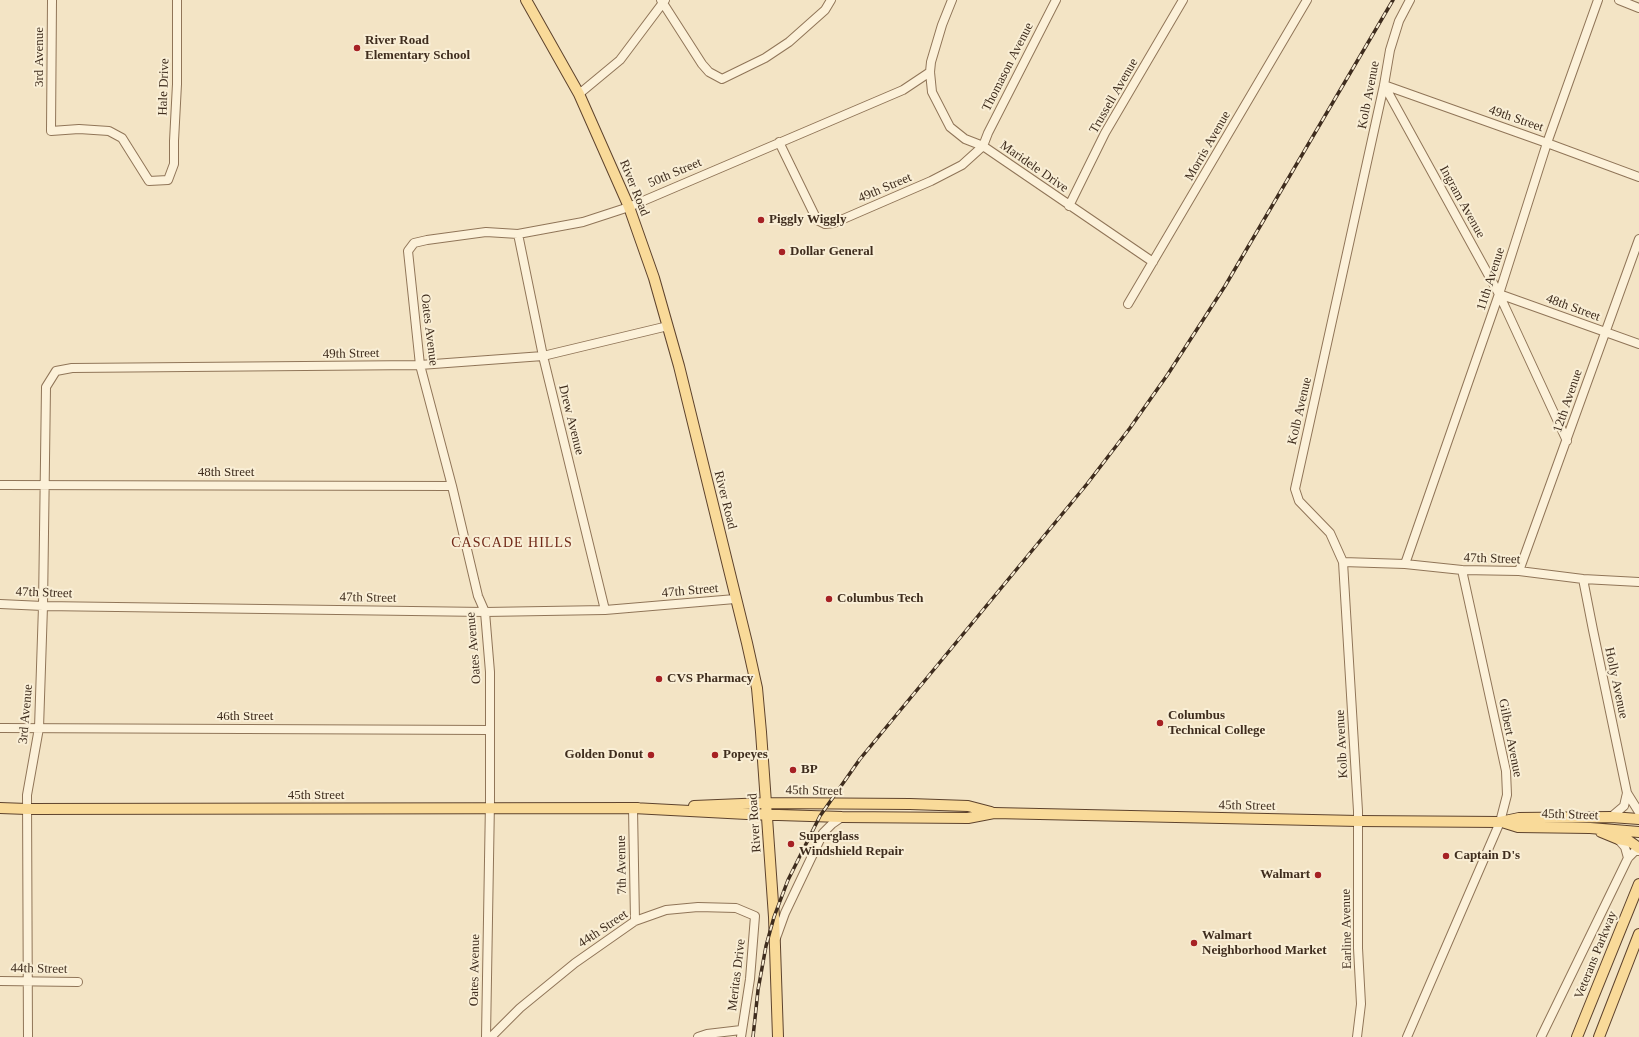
<!DOCTYPE html>
<style>
body{margin:0}
canvas{display:block;background:#f3e4c5}
</style>
<canvas width="1639" height="1037"></canvas>
<script>
const ctx = document.querySelector('canvas').getContext('2d');
ctx.lineJoin = 'round';
const poly = rows => new Path2D(rows.map(r => 'M' + r).join(''));
function stroke(path, color, width, dash) { ctx.strokeStyle = color; ctx.lineWidth = width; ctx.lineCap = dash ? 'butt' : 'round'; ctx.setLineDash(dash || []); ctx.stroke(path); }
function label(font, color, halo, rows, align = 'center') {
  ctx.font = font + ' Georgia,serif'; ctx.lineWidth = 4; ctx.setLineDash([]); ctx.textBaseline = 'middle'; ctx.strokeStyle = halo; ctx.fillStyle = color; for (const [text, x, y, turn = 0] of rows) {
    ctx.save(); ctx.translate(x, y); ctx.rotate((+turn || 0) * Math.PI / 180); ctx.textAlign = isNaN(turn) ? turn : align; if (halo) ctx.strokeText(text, 0, 0); ctx.fillText(text, 0, 0); ctx.restore();
  }
}
const minor = poly([
 [52,0,51,131,79,129,109,131,122,138,149,181,168,180,174,164,174,141,177,84,177,0],
 [661,0,702,64,709,72,722,79,765,58,789,42,825,10,831,0],
 [952,0,942,25,931,62,930,72,932,92,950,127,965,139,983,146,1153,262],
 [1619,0,1639,8],
 [1384,85,1499,294,1567,441],
 [1384,85,1547,143,1639,177],
 [579,94,620,60,665,0],
 [779,142,817,220,825,224,834,223,931,181,962,165,983,146,988,133,1056,0],
 [1069,206,1105,133,1183,0],
 [518,234,543,356,605,610],
 [1499,294,1639,344],
 [1128,304,1307,0],
 [0,485,452,486],
 [1343,562,1405,564,1462,570,1519,571,1583,579,1639,582],
 [1405,564,1499,294,1547,143,1598,0],
 [1519,571,1639,239],
 [1583,579,1593,630,1627,793,1639,812],
 [0,604,43,606,485,612,605,610,735,599],
 [0,728,490,730],
 [633,808,635,921],
 [1611,817,1624,806,1627,793],
 [1618,839,1625,847,1628,858],
 [776,938,785,913,823,833,832,824,842,817],
 [0,981,78,982],
 [28,1037,27,795,39,728,43,606,46,387,56,371,72,368,420,365,543,356,668,326],
 [486,1037,490,801,490,672,485,612,478,596,452,486,420,365,408,251,414,243,427,240,486,232,518,234,583,222,629,207,903,90,930,72],
 [491,1037,520,1008,575,963,635,921,666,910,698,907,736,908,755,916,750,979,741,1037],
 [698,1037,707,1034,741,1030],
 [1357,1037,1361,1004,1358,948,1358,811,1343,562,1330,533,1299,501,1295,489,1384,85,1390,50,1399,21,1410,0],
 [1407,1037,1500,822,1507,795,1506,771,1462,570],
 [1541,1037,1628,858,1635,851,1639,851]
]);
const major = poly([
 [526,0,579,94,629,207,654,278,679,366,747,643,757,688,761,732,774,917,778,1037],
 [694,806,766,803,910,804,968,806,991,812],
 [0,808,27,809,638,808],
 [633,808,747,814,842,817,968,818,994,813,1358,821,1500,822,1519,818,1611,817,1639,819],
 [1502,822,1518,827,1590,828,1639,832],
 [1601,832,1618,839,1629,841,1639,848],
 [1577,1037,1639,884],
 [1599,1037,1639,934]
]);
stroke(minor, '#907558', 10);
stroke(major, '#5e432d', 12);
stroke(minor, '#fcf1d9', 8);
stroke(major, '#f9da99', 10);
const rail = poly([
 [753,1037,758,990,766,946,774,917,788,880,820,816,860,759,1087,484,1130,428,1168,374,1225,286,1393,0]
]);
stroke(rail, '#3f2d1e', 3.5);
stroke(rail, '#f9eed5', 2, [6]);
for (const [x, y, r, color] of [
 [357,48,4,"#a62124"],
 [761,220,4,"#a62124"],
 [782,252,4,"#a62124"],
 [829,599,4,"#a62124"],
 [659,679,4,"#a62124"],
 [1160,723,4,"#a62124"],
 [651,755,4,"#a62124"],
 [715,755,4,"#a62124"],
 [793,770,4,"#a62124"],
 [791,844,4,"#a62124"],
 [1446,856,4,"#a62124"],
 [1318,875,4,"#a62124"],
 [1194,943,4,"#a62124"]
]) { const dot = new Path2D(); dot.arc(x, y, r, 0, 2 * Math.PI); ctx.fillStyle = color; ctx.fill(dot); stroke(dot, '#f9eed5', 1.5); }
label('bold 13px', '#3f2d1e', '#f9eed5', [
 ["River Road",365,41],
 ["Elementary School",365,56],
 ["Piggly Wiggly",769,220],
 ["Dollar General",790,252],
 ["Columbus Tech",837,599],
 ["CVS Pharmacy",667,679],
 ["Columbus",1168,716],
 ["Technical College",1168,731],
 ["Golden Donut",643,755,"right"],
 ["Popeyes",723,755],
 ["BP",801,770],
 ["Superglass",799,837],
 ["Windshield Repair",799,852],
 ["Captain D's",1454,856],
 ["Walmart",1310,875,"right"],
 ["Walmart",1202,936],
 ["Neighborhood Market",1202,951]
], 'left');
label('13px', '#3f2d1e', '#f9eed5', [
 ["3rd Avenue",40,57,-90],
 ["Thomason Avenue",1008,67,-63],
 ["Hale Drive",164,87,-88],
 ["Kolb Avenue",1369,95,-79],
 ["Trussell Avenue",1114,96,-60],
 ["49th Street",1516,119,19],
 ["Morris Avenue",1208,146,-60],
 ["Maridele Drive",1034,167,35],
 ["50th Street",675,173,-23],
 ["River Road",634,188,68],
 ["49th Street",885,188,-23],
 ["Ingram Avenue",1462,202,61],
 ["11th Avenue",1491,279,-72],
 ["48th Street",1573,308,20],
 ["Oates Avenue",429,330,83],
 ["49th Street",351,354,-1],
 ["12th Avenue",1568,401,-71],
 ["Kolb Avenue",1300,411,-77],
 ["Drew Avenue",571,420,76],
 ["48th Street",226,473],
 ["River Road",725,500,76],
 ["47th Street",1492,559,2],
 ["47th Street",690,591,-5],
 ["47th Street",44,593,2],
 ["47th Street",368,598,1],
 ["Oates Avenue",474,648,-95],
 ["Holly Avenue",1616,683,78],
 ["3rd Avenue",26,714,-85],
 ["46th Street",245,717],
 ["Gilbert Avenue",1510,738,79],
 ["Kolb Avenue",1342,744,-93],
 ["45th Street",814,791,1],
 ["45th Street",316,796],
 ["45th Street",1247,806,1],
 ["45th Street",1570,815,2],
 ["River Road",755,823,-94],
 ["7th Avenue",622,865,-91],
 ["44th Street",603,929,-34],
 ["Earline Avenue",1347,929,-91],
 ["Veterans Parkway",1596,955,-68],
 ["44th Street",39,969,1],
 ["Oates Avenue",475,970,-89],
 ["Meritas Drive",737,975,-83]
]);
ctx.letterSpacing = '1px';
label('14px', '#702918', '#f9eed5', [
 ["CASCADE HILLS",512,543]
]);
ctx.letterSpacing = '0px';
</script>
